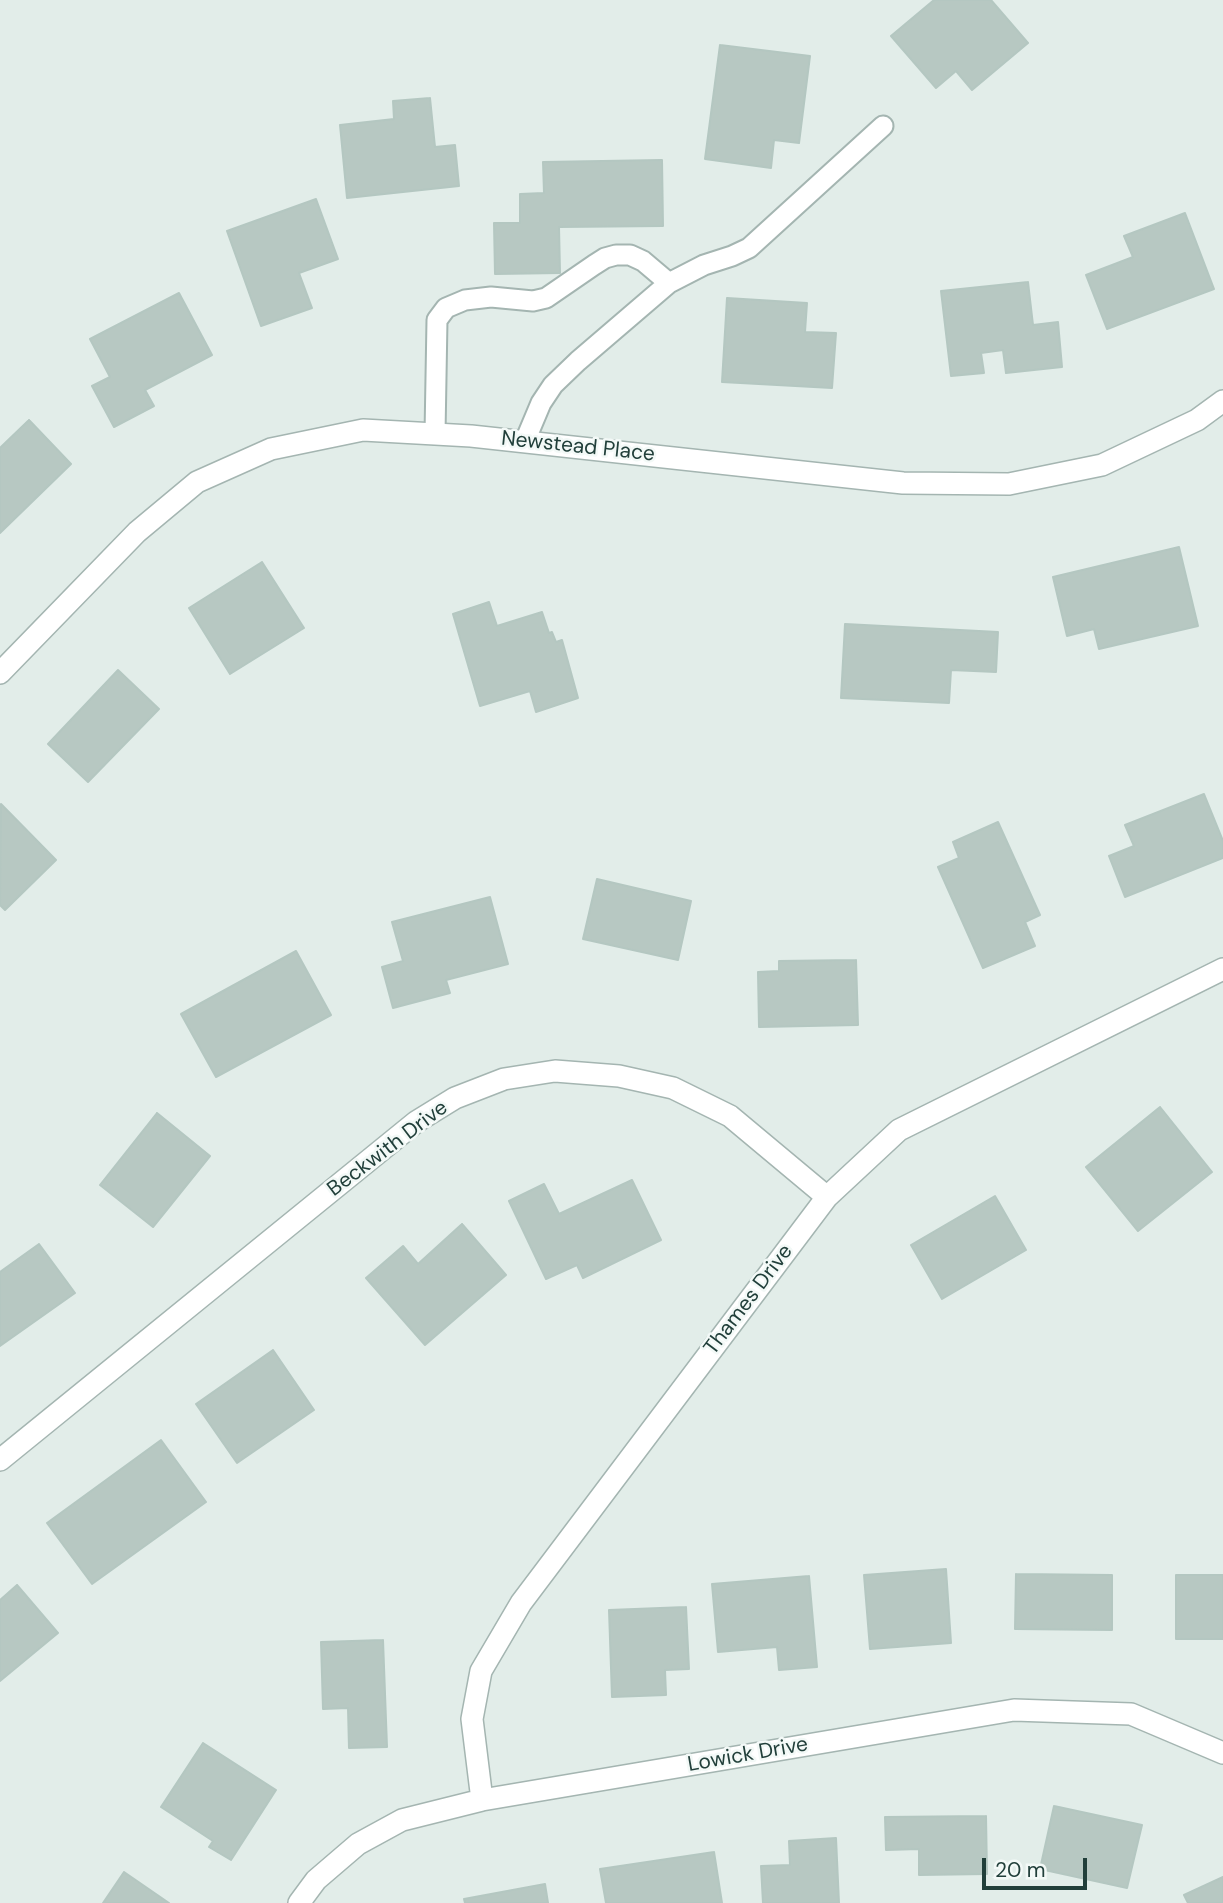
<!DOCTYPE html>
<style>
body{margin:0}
#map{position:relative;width:1223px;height:1903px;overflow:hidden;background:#e2ede9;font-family:"DM Sans",sans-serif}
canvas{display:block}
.scale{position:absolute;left:982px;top:1858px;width:105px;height:32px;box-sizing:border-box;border:4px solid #213f3a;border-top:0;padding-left:9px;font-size:21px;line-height:24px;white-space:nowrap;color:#213f3a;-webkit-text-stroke:5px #f3f9f7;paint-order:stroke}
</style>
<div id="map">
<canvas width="1223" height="1903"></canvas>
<div class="scale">20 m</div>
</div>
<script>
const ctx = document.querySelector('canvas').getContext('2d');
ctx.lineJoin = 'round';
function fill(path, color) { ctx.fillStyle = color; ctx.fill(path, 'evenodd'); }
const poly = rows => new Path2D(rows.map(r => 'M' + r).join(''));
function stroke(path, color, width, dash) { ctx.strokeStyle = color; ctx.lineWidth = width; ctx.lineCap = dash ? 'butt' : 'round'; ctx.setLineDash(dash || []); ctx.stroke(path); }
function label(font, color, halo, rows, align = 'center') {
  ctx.font = font + ' "DM Sans",sans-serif'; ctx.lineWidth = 5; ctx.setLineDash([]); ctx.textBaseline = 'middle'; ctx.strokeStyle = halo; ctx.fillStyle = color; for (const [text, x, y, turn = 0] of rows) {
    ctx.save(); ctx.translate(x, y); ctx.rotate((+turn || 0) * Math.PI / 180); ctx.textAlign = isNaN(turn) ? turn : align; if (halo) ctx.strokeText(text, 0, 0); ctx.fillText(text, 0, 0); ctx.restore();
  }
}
const building = poly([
 [934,0,991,0,1028,43,972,90,956,71,936,88,891,36,934,0],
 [720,45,810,56,799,143,774,140,771,168,705,159,720,45],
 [430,98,435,147,455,145,459,186,347,198,340,125,394,119,393,101,430,98],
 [662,160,663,226,559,227,560,273,495,274,494,223,520,223,520,194,544,193,543,162,662,160],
 [316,199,338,259,299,273,312,308,261,326,227,231,316,199],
 [1185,213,1214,289,1107,329,1086,275,1133,257,1124,236,1185,213],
 [1028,282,1033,325,1058,322,1062,367,1006,373,1003,350,981,353,984,373,951,376,941,291,1028,282],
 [179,293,212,355,145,390,154,406,114,427,92,386,110,377,90,339,179,293],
 [727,298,807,303,805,332,836,333,832,388,722,382,727,298],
 [29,420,71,464,0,533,0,448,29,420],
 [1179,547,1198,626,1099,649,1094,629,1067,636,1053,577,1179,547],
 [262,562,304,628,230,674,189,608,262,562],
 [489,602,497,626,542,612,549,633,552,632,556,642,562,640,578,698,536,712,530,691,480,706,453,614,489,602],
 [845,624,998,632,996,672,951,670,949,703,841,698,845,624],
 [118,670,159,709,88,782,48,744,118,670],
 [1204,794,1223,841,1223,858,1125,897,1109,856,1134,846,1125,825,1204,794],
 [1,804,56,860,5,910,0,905,1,804],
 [998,822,1040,915,1025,922,1035,946,983,968,938,867,959,858,953,842,998,822],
 [597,879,691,901,678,960,583,939,597,879],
 [490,897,508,964,446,980,450,993,393,1008,382,967,403,961,392,922,490,897],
 [296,951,331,1015,216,1077,181,1014,296,951],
 [856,960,858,1025,759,1027,758,972,779,971,779,961,856,960],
 [1160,1107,1212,1172,1138,1231,1086,1167,1160,1107],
 [157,1113,210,1156,153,1227,100,1185,157,1113],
 [632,1180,661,1240,583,1278,577,1265,546,1279,509,1201,544,1184,559,1214,632,1180],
 [995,1196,1026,1250,942,1299,911,1245,995,1196],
 [462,1224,506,1275,425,1345,366,1278,403,1246,418,1264,462,1224],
 [39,1244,75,1293,0,1346,0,1272,39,1244],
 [273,1350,314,1410,237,1463,196,1404,273,1350],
 [161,1440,206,1502,92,1584,47,1523,161,1440],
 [946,1569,951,1643,870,1649,864,1575,946,1569],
 [1016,1574,1112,1575,1112,1630,1015,1629,1016,1574],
 [1176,1575,1223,1575,1223,1639,1176,1639,1176,1575],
 [809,1576,817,1667,779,1670,777,1647,718,1652,712,1584,809,1576],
 [17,1585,58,1633,0,1681,0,1600,17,1585],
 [686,1607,689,1669,665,1670,666,1695,612,1697,609,1610,686,1607],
 [383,1640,387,1747,349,1748,348,1708,323,1709,321,1642,383,1640],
 [203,1743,276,1790,231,1860,209,1847,213,1841,161,1807,203,1743],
 [1054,1806,1142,1825,1127,1888,1040,1869,1054,1806],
 [986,1816,987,1874,919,1875,919,1849,886,1850,885,1817,986,1816],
 [836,1838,839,1903,763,1903,761,1866,790,1865,789,1841,836,1838],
 [714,1852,722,1903,606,1903,600,1869,714,1852],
 [124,1872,169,1903,103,1903,124,1872],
 [1223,1877,1223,1903,1188,1903,1184,1895,1223,1877],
 [545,1884,548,1903,465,1903,464,1899,545,1884]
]);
fill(building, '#b7c8c2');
stroke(building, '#b4c7c1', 2);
const service = poly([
 [435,434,437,320,446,308,465,300,491,297,533,301,546,298,594,265,605,258,616,255,630,255,643,261,669,283],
 [525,441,541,403,553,385,578,361,669,283,704,265,732,256,749,248,883,126]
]);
const minor = poly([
 [0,673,137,532,197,482,271,449,363,430,471,436,903,483,1009,484,1102,465,1197,420,1223,401],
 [0,1460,416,1122,455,1098,504,1079,555,1071,619,1076,673,1088,730,1116,827,1197],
 [482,1800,472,1719,481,1671,521,1603,827,1197,899,1130,1223,969],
 [299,1903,316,1880,358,1844,402,1820,482,1800,1014,1710,1131,1714,1223,1753]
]);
stroke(service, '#a4b5b1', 23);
stroke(minor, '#a4b5b1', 24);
stroke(service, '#fff', 19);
stroke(minor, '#fff', 21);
label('21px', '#213f3a', '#f3f9f7', [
 ["Newstead Place",578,447,6],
 ["Beckwith Drive",388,1149,-37],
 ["Thames Drive",749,1300,-53],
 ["Lowick Drive",748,1755,-10]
]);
</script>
